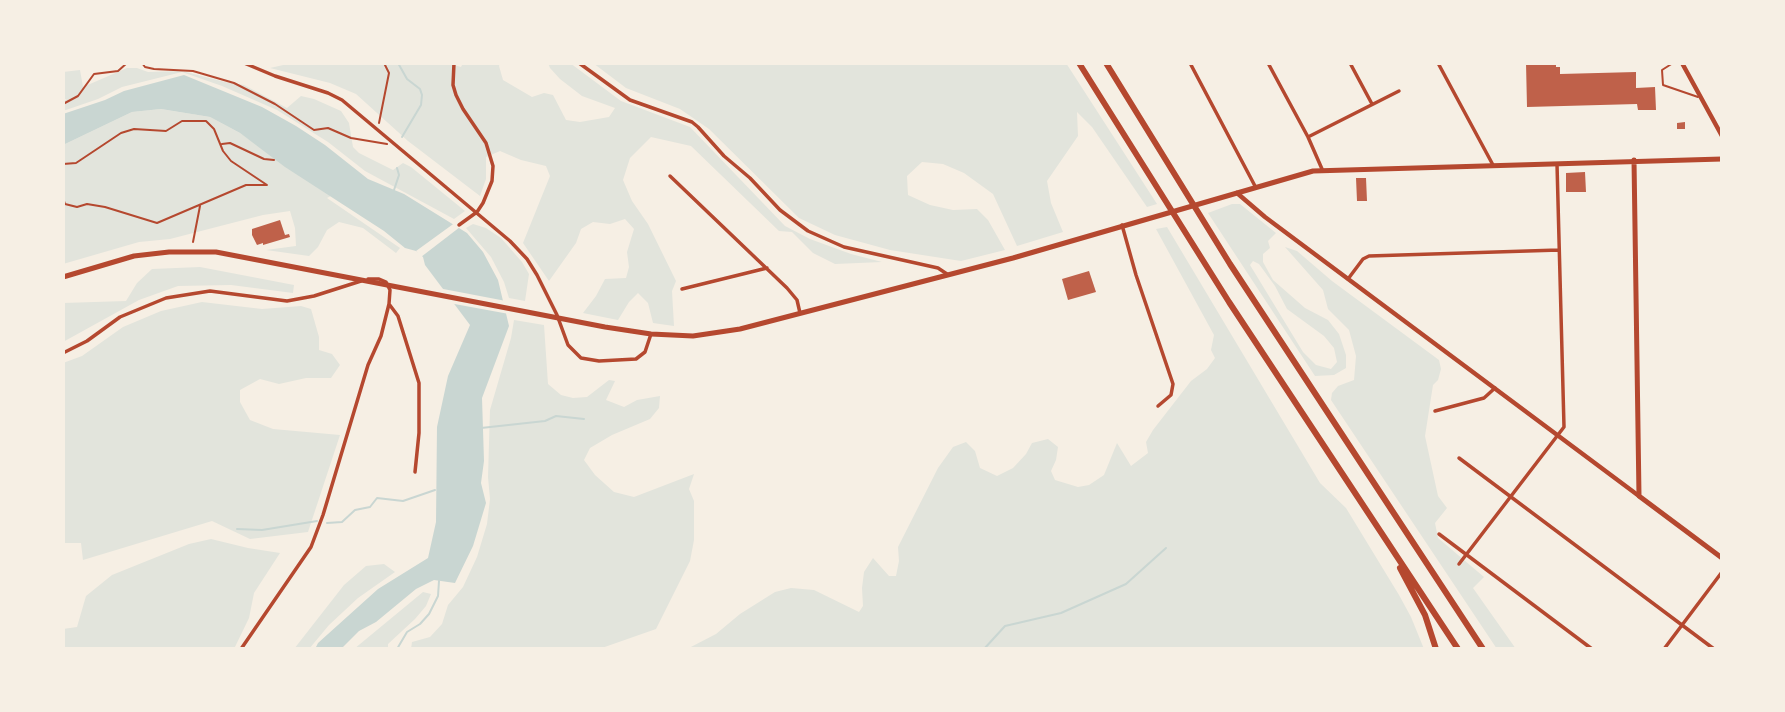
<!DOCTYPE html>
<style>
body{margin:0}
#map{position:relative;width:1785px;height:712px;overflow:hidden;background:#f6efe4;font-family:"Titillium Web",sans-serif}
canvas{display:block}
.frame{position:absolute;inset:0;border:65px solid #f6efe4;pointer-events:none}
</style>
<div id="map">
<canvas width="1785" height="712"></canvas>
<div class="frame"></div>
</div>
<script>
const ctx = document.querySelector('canvas').getContext('2d');
ctx.lineJoin = 'round';
function fill(path, color) { ctx.fillStyle = color; ctx.fill(path, 'evenodd'); }
const poly = rows => new Path2D(rows.map(r => 'M' + r).join(''));
function stroke(path, color, width, dash) { ctx.strokeStyle = color; ctx.lineWidth = width; ctx.lineCap = dash ? 'butt' : 'round'; ctx.setLineDash(dash || []); ctx.stroke(path); }
fill(poly([
 [292,63,447,63,461,67,463,63,500,63,499,66,503,80,532,97,544,93,553,95,566,120,580,122,609,117,615,108,582,96,560,79,550,68,548,63,570,63,621,101,690,127,785,226,810,239,851,254,882,262,835,264,813,253,792,232,779,231,691,146,651,137,630,158,623,180,632,201,648,224,676,281,672,291,674,326,653,323,648,303,638,293,629,302,618,320,583,313,596,296,605,279,626,278,629,267,627,252,634,229,625,219,610,224,593,222,581,229,576,243,549,281,523,243,550,176,546,166,521,160,500,151,486,157,486,179,480,196,408,141,356,94,330,83,270,68],
 [593,63,1066,63,1157,204,1147,207,1092,127,1077,112,1078,136,1047,181,1051,203,1063,232,1017,246,993,194,964,173,943,164,922,162,907,176,908,195,930,205,953,210,977,209,988,220,1005,250,961,261,890,250,835,235,799,218,709,129,680,109,626,88],
 [127,68,137,68,148,72,182,71,225,82,244,85,287,108,301,96,314,99,341,111,349,123,353,147,359,153,393,170,403,163,411,167,465,211,454,219,365,171,328,142,277,110,222,86,182,72,122,87,98,99,63,111,63,101,67,99,63,99,63,72,80,70,83,87],
 [161,109,210,117,240,133,331,196,327,198,400,248,396,253,363,228,339,222,327,230,318,247,309,256,266,250,296,246,295,228,290,211,263,215,170,239,139,242,63,264,63,145,132,112],
 [1232,204,1240,204,1276,233,1268,241,1270,248,1263,254,1263,262,1273,280,1305,308,1328,320,1339,334,1346,355,1346,368,1334,375,1315,376,1208,213],
 [1253,261,1259,264,1275,286,1287,309,1324,336,1334,348,1337,362,1331,369,1316,365,1303,352,1250,265],
 [473,224,486,228,501,238,522,262,529,274,525,301,509,298,504,282,491,257,466,228],
 [1167,227,1320,483,1346,508,1399,595,1411,617,1424,649,687,649,716,634,740,614,775,592,791,588,814,590,859,612,863,606,862,588,864,572,873,558,889,576,896,576,899,561,898,547,938,468,953,447,966,442,975,451,980,468,997,476,1013,468,1026,454,1032,443,1048,439,1058,447,1056,460,1051,471,1055,480,1078,487,1089,485,1104,475,1117,443,1131,466,1148,453,1146,442,1153,430,1191,381,1207,369,1215,358,1211,350,1214,335,1156,229],
 [1285,247,1297,251,1332,281,1439,360,1441,369,1438,380,1433,385,1425,436,1438,496,1447,508,1435,523,1438,538,1484,577,1473,588,1516,649,1497,649,1331,400,1332,393,1338,386,1354,380,1356,356,1349,330,1328,309,1323,290],
 [200,267,294,285,293,293,231,285,178,286,139,300,63,342,63,303,126,301,137,283,152,269],
 [202,302,262,309,301,306,311,309,319,337,319,350,332,354,340,365,331,378,306,378,279,384,260,379,240,390,240,402,250,420,273,429,340,435,308,532,250,539,212,521,83,560,81,543,63,543,63,363,82,356,123,327,161,311],
 [514,320,544,325,548,384,561,395,573,398,587,397,609,380,615,381,606,400,624,407,637,400,660,396,659,408,650,419,612,435,590,448,584,460,595,475,614,492,634,497,694,474,689,489,694,501,694,540,690,561,656,629,599,649,411,649,412,642,430,637,442,624,448,605,463,587,477,557,487,524,490,499,488,477,490,410,511,338],
 [211,539,248,548,280,553,254,593,249,618,234,649,63,649,63,629,77,627,86,596,112,575,189,544],
 [384,564,395,572,358,598,329,625,309,649,294,649,344,585,366,566],
 [423,592,431,594,426,606,415,619,388,644,388,649,354,649]
]), '#e2e4dc');
fill(poly([
 [184,75,262,107,296,126,325,145,368,179,404,194,467,233,483,252,498,280,509,326,482,398,484,461,481,483,486,503,473,546,455,583,434,580,416,589,376,622,359,631,341,649,315,649,318,643,378,589,428,558,436,522,437,427,448,376,470,325,425,265,423,257,416,251,405,248,384,231,285,167,240,133,210,117,161,109,132,112,63,145,63,114,105,100,124,91]
]), '#c9d6d2');
fill(poly([
 [456,222,460,227,421,257,416,251],
 [438,288,506,301,509,314,449,303]
]), '#f6efe4');
stroke(poly([
 [398,63,407,79,420,89,422,95,421,105,402,137],
 [682,63,698,63],
 [394,190,399,175,397,168],
 [481,428,545,421,556,416,584,419],
 [327,523,342,522,355,510,370,507,377,498,403,501,435,490],
 [237,529,262,530,317,521],
 [397,649,407,632,420,624,429,614,438,596,439,581],
 [984,649,1005,626,1061,613,1126,584,1166,548]
]), '#c9d6d2', 2);
fill(poly([
 [1526,63,1556,63,1556,67,1560,67,1560,74,1636,72,1636,88,1655,87,1656,110,1638,110,1637,104,1527,107],
 [1685,122,1685,129,1677,129,1677,123],
 [1585,172,1586,192,1566,192,1566,173],
 [1356,178,1366,178,1367,201,1357,201],
 [280,220,285,235,289,234,290,237,263,245,263,243,257,245,252,235,252,229],
 [1089,271,1096,292,1068,300,1062,279]
]), '#bf614a');
stroke(poly([
 [142,63,145,67,154,69,193,71,234,83,275,104,314,130,328,128,351,138,387,144],
 [63,104,78,96,94,74,118,71,127,63],
 [379,123,389,73,384,63],
 [222,144,230,143,264,159,274,160],
 [63,164,76,163,121,133,134,129,166,131,182,121,206,121,214,129,223,151,231,161,267,185,246,185,157,223,105,207,87,204,77,207,65,204,63,198],
 [193,242,200,206]
]), '#b5482f', 2);
stroke(poly([
 [1673,63,1662,70,1663,85,1698,97]
]), '#b5482f', 2);
stroke(poly([
 [244,63,275,76,328,93,342,100,510,241,527,259,537,275,557,315,568,345,581,358,599,361,636,359,645,352,651,334],
 [454,63,453,85,456,95,463,109,486,143,493,166,492,181,483,203,477,212,459,225],
 [579,63,630,100,692,122,698,127,724,156,750,178,780,210,808,231,844,247,938,268,947,274],
 [1190,63,1255,186],
 [1268,63,1308,137,1322,169],
 [1350,63,1372,104],
 [1438,63,1493,165],
 [1308,137,1399,91],
 [670,176,787,288,797,300,800,313],
 [1122,225,1136,275,1173,384,1171,395,1158,406],
 [1348,279,1363,259,1369,256,1559,250],
 [682,289,767,268],
 [389,304,398,316,419,383,419,433,415,472],
 [63,353,87,341,120,317,166,298,210,291,287,301,314,296,361,281],
 [1435,411,1484,398,1495,388],
 [1459,458,1714,649],
 [1439,534,1592,649],
 [1459,564,1564,427,1557,164],
 [241,649,311,547,323,515,368,365,381,336,389,304,390,290,386,282,379,279,368,279],
 [1664,649,1722,572]
]), '#b5482f', 3.5);
stroke(poly([
 [1682,63,1722,136],
 [1237,193,1265,217,1639,496]
]), '#b5482f', 4.5);
stroke(poly([
 [1634,160,1639,496,1722,558],
 [63,277,134,256,169,252,216,252,605,327,651,334,693,336,740,329,1013,258,1313,171,1722,159]
]), '#b5482f', 5);
stroke(poly([
 [1079,63,1229,302,1458,649],
 [1106,63,1230,264,1483,649],
 [1400,568,1425,615,1436,649]
]), '#b5482f', 6);
</script>
